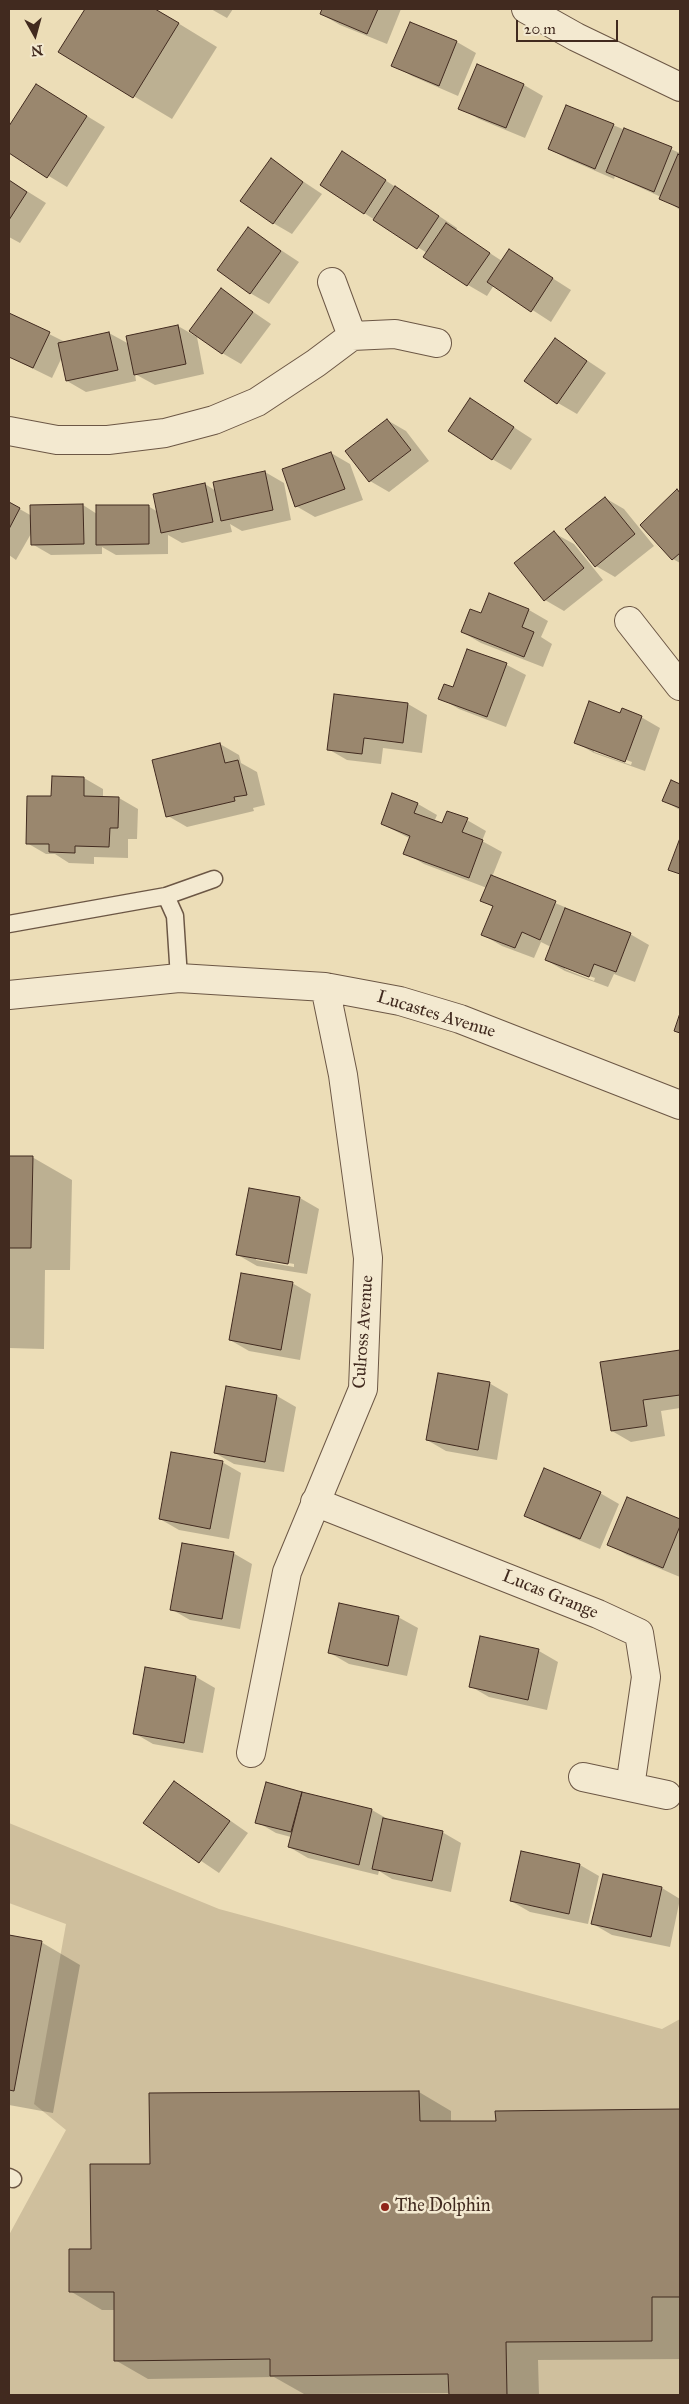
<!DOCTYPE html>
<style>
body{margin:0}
#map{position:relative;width:689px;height:2404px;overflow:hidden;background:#ecddb7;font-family:"IM FELL Great Primer",serif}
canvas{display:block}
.frame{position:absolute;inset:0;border:10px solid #412a1f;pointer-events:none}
.north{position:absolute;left:10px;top:10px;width:50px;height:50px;-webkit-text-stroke:4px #f3e9d0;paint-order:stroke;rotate:173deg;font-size:14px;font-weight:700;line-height:20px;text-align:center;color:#412a1f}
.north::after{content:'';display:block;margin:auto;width:18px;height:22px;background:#412a1f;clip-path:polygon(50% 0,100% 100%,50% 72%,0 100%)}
.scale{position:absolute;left:516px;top:20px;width:102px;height:22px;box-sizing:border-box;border:2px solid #412a1f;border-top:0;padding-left:6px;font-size:15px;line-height:18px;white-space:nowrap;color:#412a1f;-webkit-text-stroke:4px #f3e9d0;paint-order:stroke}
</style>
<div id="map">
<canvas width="689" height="2404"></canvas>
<div class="frame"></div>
<div class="north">N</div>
<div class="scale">20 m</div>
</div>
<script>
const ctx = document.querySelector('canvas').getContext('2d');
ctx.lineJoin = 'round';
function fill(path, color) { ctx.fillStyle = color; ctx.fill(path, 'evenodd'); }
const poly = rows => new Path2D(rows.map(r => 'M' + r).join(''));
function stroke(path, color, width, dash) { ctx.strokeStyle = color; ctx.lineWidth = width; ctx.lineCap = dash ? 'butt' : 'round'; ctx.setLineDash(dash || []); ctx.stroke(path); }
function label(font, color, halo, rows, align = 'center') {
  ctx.font = font + ' "IM FELL Great Primer",serif'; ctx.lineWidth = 5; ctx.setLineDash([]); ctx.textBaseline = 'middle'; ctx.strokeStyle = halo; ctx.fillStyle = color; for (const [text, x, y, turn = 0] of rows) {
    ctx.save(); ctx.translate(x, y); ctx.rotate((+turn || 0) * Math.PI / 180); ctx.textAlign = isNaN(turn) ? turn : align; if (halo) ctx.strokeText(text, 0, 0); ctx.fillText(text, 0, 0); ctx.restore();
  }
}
fill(poly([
 [9,1823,219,1909,662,2029,680,2019,680,2395,9,2395,9,2235,66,2130,34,2104,66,1924,9,1903]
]), '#cfbf9d');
fill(poly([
 [87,9,155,9,217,47,172,119,60,52],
 [211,9,233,9,227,18],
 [323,9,401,9,387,44,340,25,321,14],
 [410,23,457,42,476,53,458,96,412,76,393,65],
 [477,66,524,85,543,96,525,138,479,119,460,108],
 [36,85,105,127,67,187,9,152,9,129],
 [613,125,680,153,680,210,661,197,615,176,614,179,568,159,549,149],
 [271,160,322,194,292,234,273,223],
 [361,164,457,228,456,231,502,261,510,251,571,290,551,322,494,285,487,296,468,285,427,253,364,213],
 [9,180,46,203,20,243,9,237],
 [249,229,299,262,269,304,250,293],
 [221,290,271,324,241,364,222,353],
 [9,314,65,342,109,333,129,344,178,326,197,337,204,374,155,385,135,374,136,381,86,392,67,381,62,357,52,378,9,357],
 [555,339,606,373,577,414,558,403],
 [470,399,532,439,511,470,492,459],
 [387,420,406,431,429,461,389,492,370,481,347,451],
 [331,453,350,464,363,500,315,517,296,506],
 [265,472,284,483,291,520,242,531,230,524,232,532,182,543,168,535,168,554,116,555,102,547,102,554,51,555,32,544,32,532,16,560,9,555,9,503,32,516,83,505,97,514,148,506,158,512,205,484,216,491],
 [677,491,680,493,680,563,673,559],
 [605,498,624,509,654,546,615,577,596,566],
 [554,533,574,544,603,580,564,611,545,600],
 [489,595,529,610,548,621,541,637,552,644,543,667,481,643,462,632,481,615],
 [468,650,507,665,526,675,506,727,459,709,440,698,453,689],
 [335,695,408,704,427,715,422,753,383,748,381,764,347,760,328,749],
 [621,715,641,717,660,728,645,771,594,753,575,742],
 [594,749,632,762,631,765,594,752],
 [220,744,239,755,241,763,257,772,265,805,253,808,254,811,187,827,168,816],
 [84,778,103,789,103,798,119,798,138,809,137,839,128,839,128,858,94,857,94,864,69,863,55,854,46,854,27,843],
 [671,782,680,785,680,810,664,801],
 [418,804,437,815,434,822,443,825,467,820,486,831,482,841,502,852,492,877,630,934,649,945,635,982,614,974,608,987,565,971,546,960,551,947,541,942,534,958,502,946,483,935,493,907,482,901,487,888,424,864,405,853,411,839,382,824],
 [565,967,595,978,594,981,565,969],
 [9,1157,32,1157,72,1180,70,1270,45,1270,44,1349,9,1348],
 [300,1198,319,1209,307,1274,257,1266,238,1255],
 [256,1257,294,1264,294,1267,256,1260],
 [292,1283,311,1294,300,1360,249,1351,230,1340],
 [680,1351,680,1408,661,1411,665,1436,631,1442,612,1431,602,1363],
 [489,1383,508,1394,497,1460,446,1451,427,1440],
 [227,1387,277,1396,296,1407,284,1472,234,1464,215,1453],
 [222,1462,241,1473,229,1539,179,1530,160,1519],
 [600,1493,619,1504,600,1549,545,1526,526,1516],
 [627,1498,680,1521,680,1577,627,1555,608,1544],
 [233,1553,252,1564,240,1629,190,1620,171,1609],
 [398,1617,418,1628,407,1676,349,1664,330,1653],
 [481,1638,539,1651,558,1662,547,1710,489,1697,470,1686],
 [146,1668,196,1677,215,1688,203,1753,153,1744,134,1733],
 [175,1782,248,1833,219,1873,145,1823],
 [267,1784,372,1810,391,1821,442,1832,461,1843,451,1892,392,1879,379,1871,378,1875,308,1858,289,1847,291,1837,276,1833,257,1822],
 [522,1852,580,1865,599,1876,588,1924,530,1912,511,1901],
 [662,1888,680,1899,670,1947,612,1935,593,1924],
 [9,1936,41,1942,80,1965,53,2113,9,2105],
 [419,2092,451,2111,451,2122,497,2122,497,2112,680,2110,680,2359,538,2360,539,2395,450,2395,450,2393,304,2394,274,2377,148,2379,115,2360,115,2310,102,2310,70,2291,92,2250,151,2165]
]), '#0003');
const building = poly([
 [85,9,155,9,179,23,133,98,58,52,85,9],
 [322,9,378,9,367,34,320,14,322,9],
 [410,22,457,41,439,86,391,66,410,22],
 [477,64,524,84,506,128,458,109,477,64],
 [36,84,87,116,47,178,9,153,9,126,36,84],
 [566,105,614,124,595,169,548,149,566,105],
 [624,128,672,147,654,192,606,172,624,128],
 [342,151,386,180,364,214,320,185,342,151],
 [678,154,680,156,680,208,659,199,678,154],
 [271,158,303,182,273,224,240,201,271,158],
 [9,180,27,192,9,220,9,180],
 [395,186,439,216,417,249,373,220,395,186],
 [446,223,490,253,467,286,423,257,446,223],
 [248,227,281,251,250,294,217,270,248,227],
 [509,249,553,278,531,312,487,282,509,249],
 [221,288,253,312,222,354,189,331,221,288],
 [9,313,50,332,33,368,9,357,9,313],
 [178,325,186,364,134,375,126,336,178,325],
 [109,332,118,370,66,381,58,343,109,332],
 [555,338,587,361,557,404,524,381,555,338],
 [470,398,514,427,492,460,448,431,470,398],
 [387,419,411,450,369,482,345,451,387,419],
 [331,452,345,489,295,507,282,469,331,452],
 [265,471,273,510,221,521,213,482,265,471],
 [205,483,213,522,161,533,153,494,205,483],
 [677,489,680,493,680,553,672,560,640,525,677,489],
 [605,497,635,534,595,567,565,529,605,497],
 [9,502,20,508,9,529,9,502],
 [83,504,84,544,31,545,30,505,83,504],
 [96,505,149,505,149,544,96,545,96,505],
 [554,531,584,568,544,601,514,563,554,531],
 [489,593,529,609,522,627,534,632,524,657,461,632,470,609,481,613,489,593],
 [467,649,507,663,487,717,438,699,444,684,453,687,467,649],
 [334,694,408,703,403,743,364,738,362,754,327,750,334,694],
 [589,701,620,713,622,708,642,716,625,762,574,743,589,701],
 [220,743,225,763,238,760,247,795,234,797,235,801,166,817,152,760,220,743],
 [52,776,84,777,84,796,119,797,118,828,110,828,109,847,75,846,75,853,49,852,49,844,26,844,27,796,51,796,52,776],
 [671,780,680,784,680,808,662,801,671,780],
 [392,793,418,803,414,813,442,823,447,811,468,818,462,832,483,840,469,878,403,854,410,836,381,824,392,793],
 [680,838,680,874,668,870,680,838],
 [491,875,556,901,540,940,522,932,515,948,481,935,493,906,480,901,491,875],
 [565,908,631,933,616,972,594,964,589,977,545,960,565,908],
 [680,1013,680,1033,674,1031,680,1013],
 [9,1156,33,1156,31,1248,9,1248,9,1156],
 [249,1188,300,1197,288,1264,236,1255,249,1188],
 [241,1273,293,1282,281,1350,229,1340,241,1273],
 [680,1350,680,1395,643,1400,647,1426,611,1431,600,1362,680,1350],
 [438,1373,490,1382,478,1450,426,1440,438,1373],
 [226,1386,277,1395,265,1462,214,1453,226,1386],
 [171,1452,223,1461,210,1529,159,1519,171,1452],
 [544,1468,601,1492,580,1539,524,1516,544,1468],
 [627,1497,680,1519,680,1526,663,1568,607,1545,627,1497],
 [182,1543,234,1552,222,1619,170,1610,182,1543],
 [339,1603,399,1616,388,1666,328,1653,339,1603],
 [480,1636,539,1649,528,1700,469,1687,480,1636],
 [145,1667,196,1676,184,1743,133,1734,145,1667],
 [174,1781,230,1821,199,1863,143,1823,174,1781],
 [266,1782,302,1792,291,1832,255,1823,266,1782],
 [302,1792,372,1809,359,1865,288,1847,302,1792],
 [383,1818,443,1831,432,1881,372,1869,383,1818],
 [521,1851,580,1864,569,1914,510,1901,521,1851],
 [603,1874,662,1887,651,1937,591,1924,603,1874],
 [9,1935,42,1941,14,2091,9,2090,9,1935],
 [419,2091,420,2121,496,2121,495,2111,680,2109,680,2297,652,2297,652,2341,506,2342,507,2395,449,2395,448,2374,270,2376,270,2359,114,2361,114,2292,69,2292,69,2249,91,2249,90,2164,150,2164,149,2093,419,2091]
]);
fill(building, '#9a876e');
stroke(building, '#412a1f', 1);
const service = poly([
 [166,896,175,916,179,978],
 [9,924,166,896,214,879],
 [9,2177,13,2179]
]);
const minor = poly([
 [526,9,576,37,680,87],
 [332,282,352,336],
 [9,431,57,440,108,440,165,433,214,420,257,402,316,363,352,336,395,334,437,343],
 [629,621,680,686],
 [9,995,179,978,325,987,400,1001,460,1019,680,1105],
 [315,1502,598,1614,639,1633,646,1677,630,1787],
 [251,1753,287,1572,363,1389,368,1258,343,1075,325,987],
 [583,1777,667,1795]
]);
stroke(service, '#6c5745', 19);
stroke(minor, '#6c5745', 30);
stroke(service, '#f3e9d0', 16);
stroke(minor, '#f3e9d0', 28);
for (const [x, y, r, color] of [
 [385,2207,5,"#8f2418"]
]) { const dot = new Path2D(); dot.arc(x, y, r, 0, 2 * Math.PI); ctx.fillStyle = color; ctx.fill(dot); stroke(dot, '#f3e9d0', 2); }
label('18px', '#412a1f', '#f3e9d0', [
 ["Lucastes Avenue",436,1015,17],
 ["Culross Avenue",364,1332,-86],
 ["Lucas Grange",550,1595,22]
]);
label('18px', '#412a1f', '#f3e9d0', [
 ["The Dolphin",395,2207]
], 'left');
</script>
